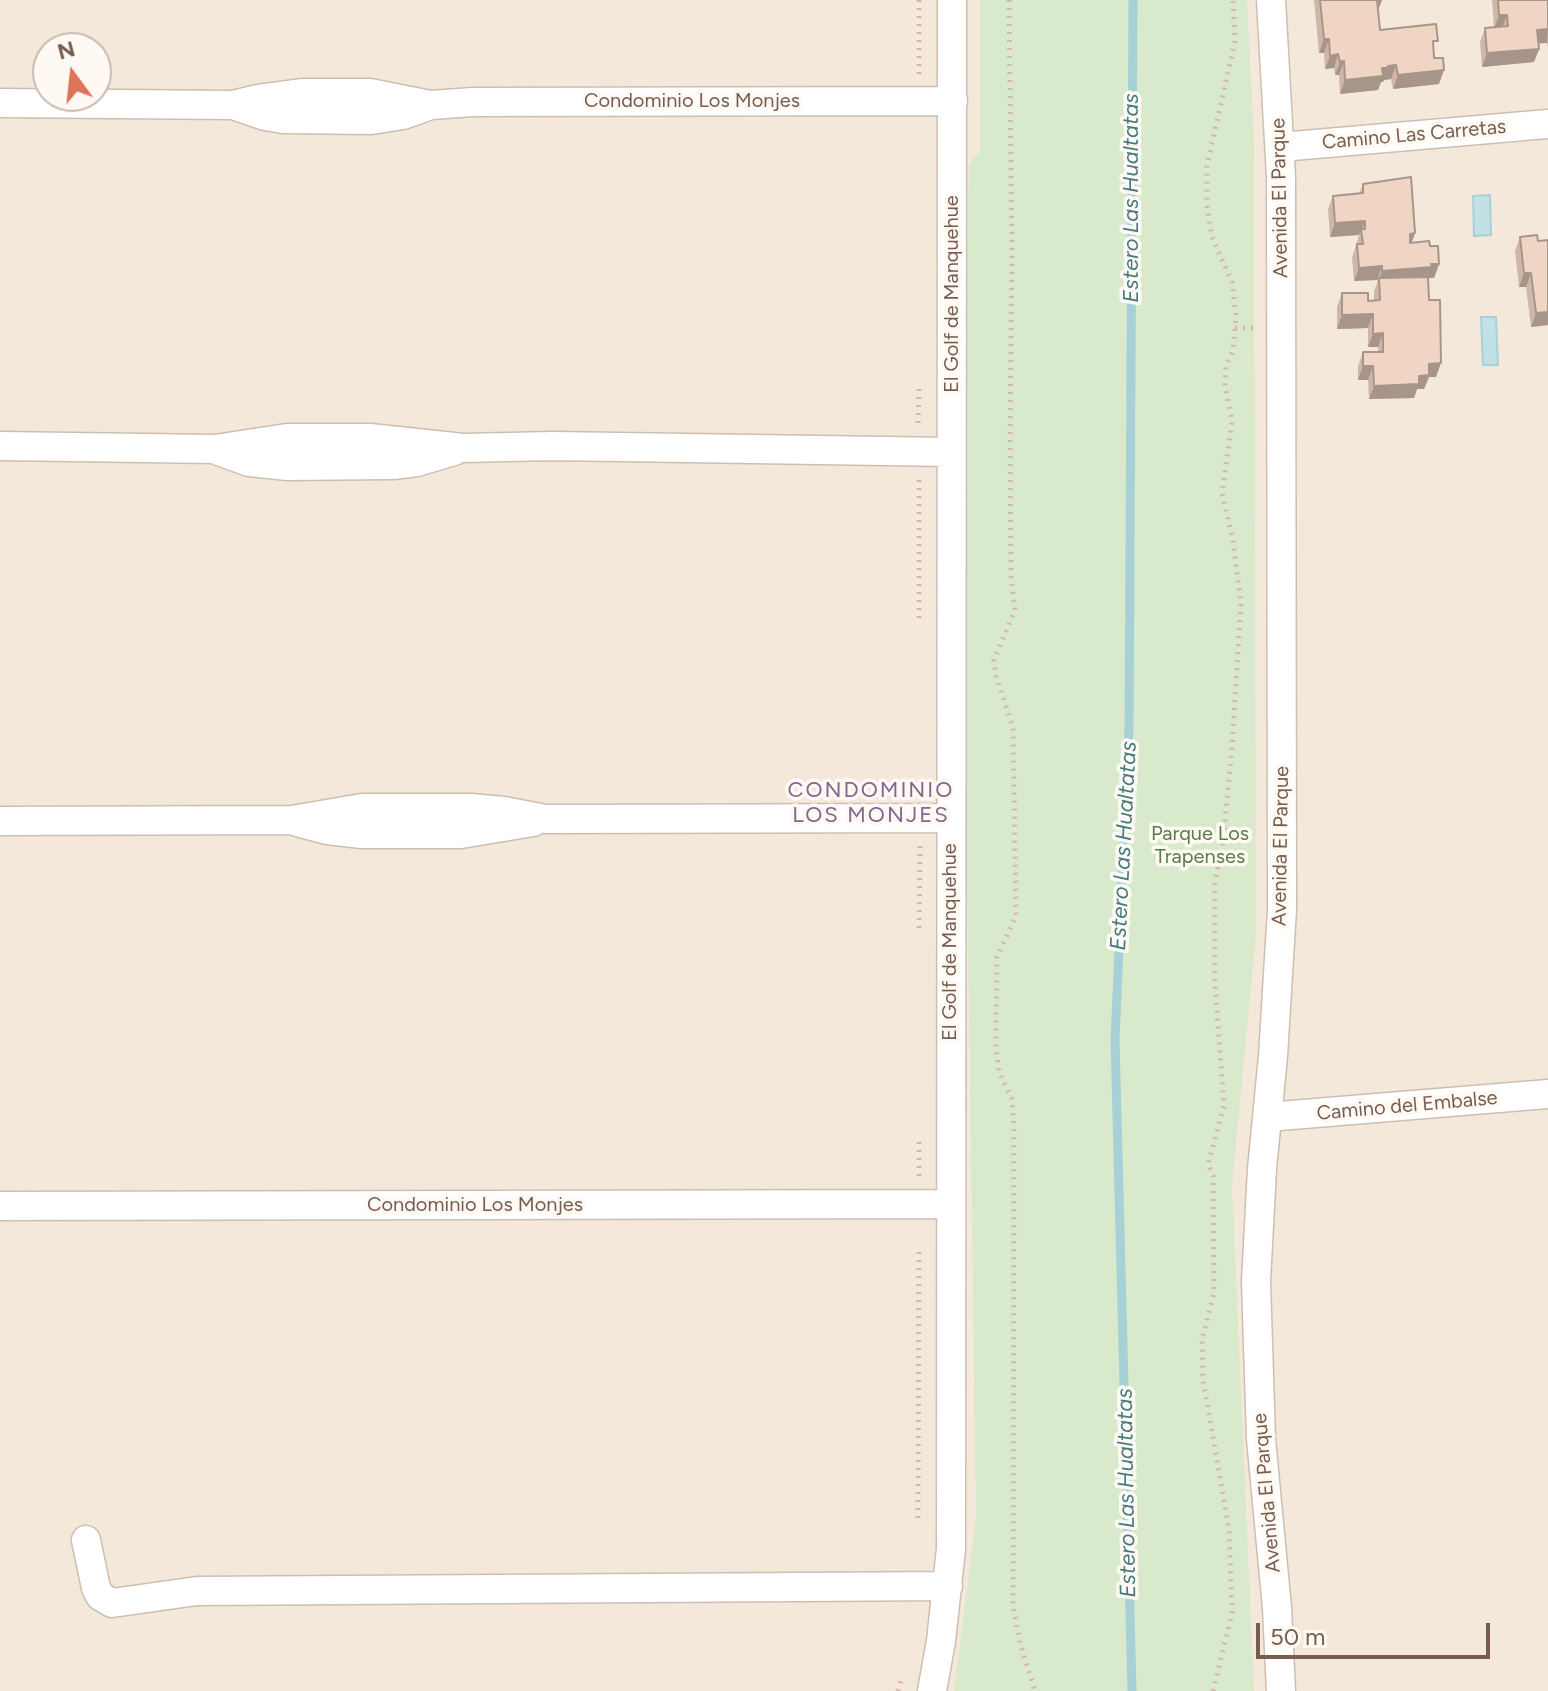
<!DOCTYPE html>
<style>
body{margin:0}
#map{position:relative;width:1548px;height:1691px;overflow:hidden;background:#fcf6ed;font-family:Figtree,sans-serif}
canvas{display:block}
.north{position:absolute;left:32px;top:32px;width:80px;height:80px;box-sizing:border-box;background:#fefaf3;border:2px solid #c8bbb1;border-radius:50%;rotate:345deg;font-size:22px;font-weight:700;line-height:32px;text-align:center;color:#775c4f}
.north::after{content:'';display:block;margin:auto;width:28px;height:36px;background:#df7358;clip-path:polygon(50% 0,100% 100%,50% 72%,0 100%)}
.scale{position:absolute;left:1256px;top:1623px;width:234px;height:36px;box-sizing:border-box;border:4px solid #775c4f;border-top:0;padding-left:10px;font-size:24px;line-height:28px;white-space:nowrap;color:#775c4f;-webkit-text-stroke:6px #fefaf3;paint-order:stroke}
</style>
<div id="map">
<canvas width="1548" height="1691"></canvas>
<div class="north">N</div>
<div class="scale">50 m</div>
</div>
<script>
const ctx = document.querySelector('canvas').getContext('2d');
ctx.lineJoin = 'round';
function fill(path, color) { ctx.fillStyle = color; ctx.fill(path, 'evenodd'); }
const poly = rows => new Path2D(rows.map(r => 'M' + r).join(''));
function stroke(path, color, width, dash) { ctx.strokeStyle = color; ctx.lineWidth = width; ctx.lineCap = dash ? 'butt' : 'round'; ctx.setLineDash(dash || []); ctx.stroke(path); }
function label(font, color, halo, rows, align = 'center') {
  ctx.font = font + ' Figtree,sans-serif'; ctx.lineWidth = 7; ctx.setLineDash([]); ctx.textBaseline = 'middle'; ctx.strokeStyle = halo; ctx.fillStyle = color; for (const [text, x, y, turn = 0] of rows) {
    ctx.save(); ctx.translate(x, y); ctx.rotate((+turn || 0) * Math.PI / 180); ctx.textAlign = isNaN(turn) ? turn : align; if (halo) ctx.strokeText(text, 0, 0); ctx.fillText(text, 0, 0); ctx.restore();
  }
}
fill(poly([
 [0,0,1548,0,1548,1691,0,1691],
 [48,48,96,48,96,96,48,96]
]), '#f4e8db');
fill(poly([
 [980,0,1247,0,1254,141,1256,934,1232,1186,1254,1691,954,1691,976,1519,962,516,969,164,980,152]
]), '#d8eacb');
const water = poly([
 [1490,195,1491,235,1474,236,1473,196,1490,195],
 [1481,317,1496,317,1498,365,1483,365,1481,317]
]);
fill(water, '#c1e1e6');
stroke(water, '#a7d1d7', 2);
stroke(poly([
 [1132,1691,1115,1039,1129,729,1133,0]
]), '#a7d1d7', 9);
const street = poly([
 [1271,0,1281,177,1282,909,1273,1056,1262,1169,1256,1281,1261,1439,1277,1608,1281,1691],
 [0,103,233,105,257,99,301,93,370,93,430,105],
 [233,105,265,116,283,119,371,120,403,115,431,105,473,102,953,101],
 [1281,147,1548,124],
 [0,446,215,449,287,438,370,438,463,448,553,446,951,452],
 [216,450,249,462,288,466,393,465,417,462,454,451],
 [0,821,292,820,362,808,471,808,504,811,545,819,950,818],
 [297,822,327,830,362,834,461,834,533,822],
 [1267,1117,1548,1094],
 [0,1206,950,1204],
 [86,1540,96,1588,100,1596,112,1603,197,1591,948,1586],
 [932,1691,941,1641,951,1549,952,0]
]);
stroke(street, '#cebeb1', 31);
stroke(poly([
 [1009,0,1012,251,1010,438,1011,575,1015,610,994,660,996,676,1013,727,1016,916,997,957,996,1048,999,1072,1012,1099,1014,1131,1013,1605,1020,1643,1035,1691],
 [919,74,919,0],
 [1235,328,1255,328],
 [918,423,919,389],
 [919,480,919,622],
 [919,928,920,846],
 [919,1142,919,1176],
 [918,1518,919,1252],
 [898,1691,902,1677],
 [1213,1691,1232,1613,1229,1529,1203,1380,1202,1339,1214,1293,1213,1176,1208,1164,1224,1106,1215,984,1215,881,1223,842,1232,747,1241,604,1233,541,1222,493,1232,421,1225,386,1226,366,1233,350,1236,317,1232,282,1212,237,1207,205,1207,166,1235,41,1233,0]
]), '#d6b8a7', 5, [2, 6]);
stroke(street, '#fff', 28);
fill(poly([
 [1314,0,1382,0,1378,11,1380,30,1434,52,1439,84,1393,89,1391,79,1384,80,1383,82,1381,82,1378,90,1340,94,1339,75,1335,75,1334,68,1325,69,1324,53,1319,53],
 [1492,0,1548,0,1548,48,1547,43,1538,43,1539,49,1534,62,1482,67,1480,42,1485,28,1494,27],
 [1363,184,1415,233,1412,242,1430,246,1439,264,1434,278,1428,278,1429,300,1436,377,1429,377,1424,389,1417,389,1414,398,1369,399,1368,380,1358,380,1358,366,1363,352,1378,352,1378,347,1368,347,1368,328,1337,329,1337,307,1342,293,1368,301,1374,300,1374,291,1377,284,1377,280,1354,281,1352,258,1359,235,1330,237,1328,209,1333,196,1359,194],
 [1520,237,1538,241,1548,325,1531,327,1526,287,1519,287,1515,251]
]), '#ceb7a9');
fill(poly([
 [1376,0,1382,0,1377,12],
 [1499,15,1507,15,1502,28,1494,29],
 [1548,29,1547,43,1532,44,1537,30],
 [1324,39,1329,39,1324,53,1319,53],
 [1539,49,1534,62,1482,67,1487,53],
 [1338,54,1334,68,1325,69,1330,56],
 [1344,61,1339,75,1335,75,1340,62],
 [1396,65,1391,79,1384,80,1383,82,1381,82,1378,90,1340,94,1345,80,1388,66],
 [1444,70,1439,84,1393,89,1398,75],
 [1365,221,1359,235,1330,237,1335,223],
 [1415,233,1410,247,1410,234],
 [1439,264,1434,278,1379,279,1382,271],
 [1382,266,1377,280,1354,281,1359,268],
 [1524,273,1531,273,1526,287,1519,287],
 [1548,312,1548,325,1531,327,1536,313],
 [1373,314,1368,328,1337,329,1342,315],
 [1383,333,1378,347,1368,347,1373,334],
 [1441,363,1436,377,1429,377,1424,389,1417,389,1414,398,1369,399,1374,386,1419,376,1429,364],
 [1363,366,1373,366,1368,380,1358,380]
]), '#a8958a');
const building = poly([
 [1320,0,1377,0,1380,30,1436,24,1438,41,1433,41,1434,58,1443,58,1444,70,1398,75,1396,65,1388,66,1388,68,1382,68,1383,76,1345,80,1344,61,1340,62,1338,54,1330,56,1329,39,1324,39,1320,0],
 [1498,0,1548,0,1548,29,1537,30,1539,49,1487,53,1485,28,1508,26,1507,15,1499,15,1498,0],
 [1411,177,1415,233,1410,234,1410,243,1429,241,1430,246,1438,246,1439,264,1431,264,1432,267,1382,271,1382,266,1359,268,1357,244,1363,244,1361,229,1365,229,1365,221,1335,223,1333,196,1363,193,1363,184,1411,177],
 [1537,235,1538,241,1548,240,1548,312,1536,313,1531,273,1524,273,1520,237,1537,235],
 [1428,277,1429,300,1440,300,1441,363,1429,364,1429,375,1419,376,1419,384,1374,386,1373,366,1363,366,1363,352,1383,352,1383,333,1373,334,1373,314,1342,315,1342,293,1368,293,1368,301,1380,300,1379,278,1428,277]
]);
fill(building, '#f0d5c5');
stroke(building, '#a8958a', 2);
label('20px', '#775c4f', '#fefaf3', [
 ["Condominio Los Monjes",692,101],
 ["Camino Las Carretas",1414,135,-5],
 ["Avenida El Parque",1280,198,-91],
 ["El Golf de Manquehue",952,294,-90],
 ["Avenida El Parque",1281,846,-89],
 ["El Golf de Manquehue",950,942,-90],
 ["Camino del Embalse",1407,1106,-5],
 ["Condominio Los Monjes",475,1205],
 ["Avenida El Parque",1267,1493,-95]
]);
label('20px', '#587c47', '#fefaf3', [
 ["Parque Los",1200,834],
 ["Trapenses",1200,857]
]);
label('italic 22px', '#467a82', '#fefaf3', [
 ["Estero Las Hualtatas",1132,198,-90],
 ["Estero Las Hualtatas",1124,846,-87],
 ["Estero Las Hualtatas",1127,1493,-91]
]);
ctx.letterSpacing = '2px';
label('22px', '#836792', '#fefaf3', [
 ["CONDOMINIO",871,791],
 ["LOS MONJES",871,816]
]);
ctx.letterSpacing = '0px';
</script>
